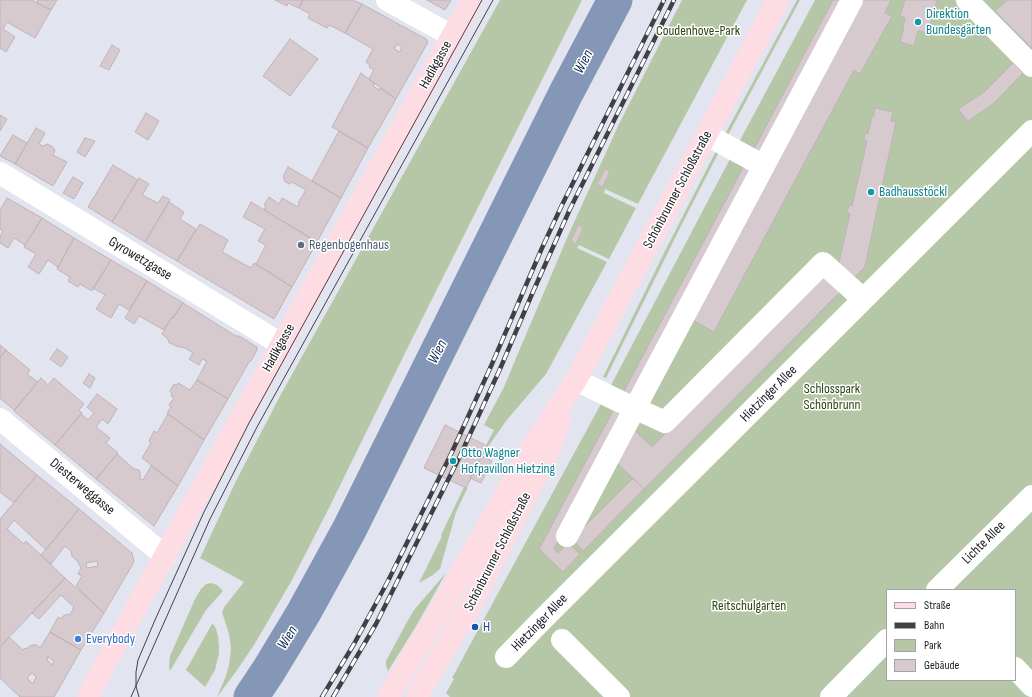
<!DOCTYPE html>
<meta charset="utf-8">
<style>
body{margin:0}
#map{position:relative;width:1032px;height:697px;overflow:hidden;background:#e2e5f0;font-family:"Sofia Sans Condensed",sans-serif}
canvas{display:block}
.legend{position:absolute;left:886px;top:589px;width:130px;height:92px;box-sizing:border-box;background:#fff;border:1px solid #a3a4a5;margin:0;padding:5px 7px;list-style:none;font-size:12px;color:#1a1b1f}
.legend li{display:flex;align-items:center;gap:8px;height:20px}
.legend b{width:20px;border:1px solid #a3a4a5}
</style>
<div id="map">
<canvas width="1032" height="697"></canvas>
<ul class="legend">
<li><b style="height:5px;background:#fddce4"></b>Straße</li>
<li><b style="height:5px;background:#404147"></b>Bahn</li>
<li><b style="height:11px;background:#b6c7a7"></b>Park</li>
<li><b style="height:11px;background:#d6cace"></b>Gebäude</li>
</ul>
</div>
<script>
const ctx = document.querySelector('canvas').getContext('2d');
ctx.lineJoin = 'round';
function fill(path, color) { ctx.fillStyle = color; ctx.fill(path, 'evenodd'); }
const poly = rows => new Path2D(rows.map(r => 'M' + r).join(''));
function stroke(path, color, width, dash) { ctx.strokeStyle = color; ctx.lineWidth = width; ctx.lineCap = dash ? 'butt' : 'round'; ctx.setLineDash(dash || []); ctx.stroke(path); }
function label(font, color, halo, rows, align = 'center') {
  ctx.font = font + ' "Sofia Sans Condensed",sans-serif'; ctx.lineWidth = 3; ctx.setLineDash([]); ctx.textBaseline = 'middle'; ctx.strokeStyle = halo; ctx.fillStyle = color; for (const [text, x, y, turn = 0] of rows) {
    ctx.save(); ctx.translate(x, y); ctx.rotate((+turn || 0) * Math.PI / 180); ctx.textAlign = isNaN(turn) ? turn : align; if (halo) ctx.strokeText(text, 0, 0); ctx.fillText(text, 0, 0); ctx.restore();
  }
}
fill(poly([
 [500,0,582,0,406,351,329,508,292,580,254,645,235,673,217,697,226,676,229,665,231,648,229,634,222,612,225,606,244,582,200,558,236,481,280,396],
 [682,0,747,0,638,204,605,189,604,193,636,208,609,259,579,245,577,248,607,262,546,374,506,421,488,447,485,448,486,445,494,430,484,425,504,387,516,358,570,231,619,124],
 [605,169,610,172,603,187,597,184],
 [578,225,583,228,576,244,571,241],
 [797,0,800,0,727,137,724,136],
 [815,0,1032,0,1032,697,450,697,446,693,454,679,452,678,609,389,731,157],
 [887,590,1015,590,1015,680,887,680],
 [718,147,721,148,681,226,606,378,603,377,665,251],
 [467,486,467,489,456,512,440,569,433,575,419,583,442,536,441,535,464,487,466,488],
 [446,573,415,628,388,671,386,666,386,661,407,622,414,610],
 [211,583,217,585,223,591,206,610,170,671,169,666,170,656,195,599,201,589,206,584],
 [212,624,214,625,216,629,218,636,219,646,219,654,215,670,205,687,186,670]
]), '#b6c7a7');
stroke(poly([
 [251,697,269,670,304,612,349,530,566,93,615,0]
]), '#8597b6', 35);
const building = poly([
 [0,0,32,0,51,10,35,38,7,22,3,29,15,37,6,52,0,48,0,0],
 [38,0,57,0,51,10,37,3,38,0],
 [275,0,303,0,299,8,288,3,287,6,275,0],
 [303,0,353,0,362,4,345,33,329,25,327,28,308,18,310,14,299,8,303,0],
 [427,0,451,0,445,10,427,0],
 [833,0,846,0,763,154,754,149,833,0],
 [860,0,891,0,885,13,892,16,860,74,854,70,714,332,689,318,860,0],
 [905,0,937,0,928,33,918,31,914,46,900,42,904,27,903,27,905,18,900,16,905,0],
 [1007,0,1032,0,1032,48,995,11,1007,0],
 [362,4,426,39,428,42,396,99,369,79,374,70,369,67,370,65,366,62,373,49,345,33,362,4],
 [397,44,402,47,400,52,394,49,397,44],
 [290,39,318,59,290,96,263,76,290,39],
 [112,45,120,50,109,70,100,66,112,45],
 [1013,63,1023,73,993,104,968,121,958,109,984,92,1013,63],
 [361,73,375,84,373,86,379,90,380,88,396,99,368,148,332,127,361,73],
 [875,108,893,112,891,121,896,122,882,187,887,189,885,198,880,196,865,267,855,277,843,275,839,262,850,214,847,212,849,205,852,206,867,141,864,141,865,133,868,134,872,116,874,116,875,108],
 [146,113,159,121,148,140,135,132,146,113],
 [0,115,7,119,0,131,0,115],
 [36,128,45,133,39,144,43,146,47,144,53,147,55,151,53,155,67,162,53,186,15,164,36,128],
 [339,131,368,148,341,198,312,181,339,131],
 [13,135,27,143,15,164,0,156,13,135],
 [85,138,95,141,85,157,77,152,85,138],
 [745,164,755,170,632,400,622,395,745,164],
 [113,165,138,180,112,222,88,207,113,165],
 [288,167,341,198,317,242,264,210,266,206,264,205,269,197,279,204,282,198,298,207,299,204,298,203,306,190,292,182,290,184,285,182,284,178,283,177,288,167],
 [605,169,610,171,603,187,597,185,605,169],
 [73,177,83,183,74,199,63,193,73,177],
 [139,178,149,184,142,195,158,203,163,196,170,200,145,242,112,222,139,178],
 [7,198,42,218,25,245,14,238,8,248,0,243,0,236,3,231,0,229,0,210,7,198],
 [169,202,184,212,180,219,196,229,177,261,145,242,169,202],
 [251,202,317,242,292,287,256,264,266,245,258,241,265,229,243,217,251,202],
 [42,218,74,238,58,267,48,260,39,274,28,267,36,254,24,247,42,218],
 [200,224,228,240,222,252,251,268,254,263,292,287,274,319,177,261,200,224],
 [578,225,583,228,576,244,571,241,578,225],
 [74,238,111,260,92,291,80,284,78,287,68,281,70,277,57,269,74,238],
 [111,260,147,281,129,310,119,304,111,318,96,309,105,295,93,288,111,260],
 [823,274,840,292,644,489,617,463,635,431,652,447,823,274],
 [147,281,183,303,173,318,172,317,164,330,139,316,134,324,125,318,147,281],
 [183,303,236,336,239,336,257,347,257,350,251,361,249,362,228,399,197,380,207,361,202,359,199,365,189,359,193,353,183,347,182,348,178,346,178,347,168,342,169,340,162,334,172,317,173,318,183,303],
 [0,345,6,350,0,358,0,345],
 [57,349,68,357,61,367,50,359,57,349],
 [6,350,30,370,27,374,38,382,14,410,0,398,0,358,6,350],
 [89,374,95,378,90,388,83,383,89,374],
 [41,378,48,385,54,378,84,404,79,410,82,413,55,445,14,411,41,378],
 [197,380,228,399,204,440,167,413,171,407,169,405,174,398,171,396,172,394,170,391,174,384,177,385,178,383,190,390,197,380],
 [97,394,117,409,108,424,102,419,96,427,110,438,106,443,118,453,96,479,55,445,81,414,88,420,94,413,87,407,97,394],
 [615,407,626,413,554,549,558,553,568,543,580,554,563,572,539,549,615,407],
 [168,414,204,440,178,486,142,458,151,443,149,441,154,431,157,433,168,414],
 [445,425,487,446,466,488,424,468,445,425],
 [0,444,37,475,14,503,0,492,0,444],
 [117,454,134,469,139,470,140,473,140,479,143,480,151,466,178,486,154,526,96,479,117,454],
 [482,456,492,461,481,483,470,478,482,456],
 [37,475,79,509,46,550,14,520,7,529,24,544,26,541,65,578,0,647,0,519,37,475],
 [633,478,644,489,583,551,572,539,633,478],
 [79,509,132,553,134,562,104,613,76,586,82,576,78,574,81,568,77,560,76,560,72,556,71,551,65,546,51,564,41,555,79,509],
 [97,561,98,566,87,568,86,563,97,561],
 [65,578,104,613,81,650,50,632,58,617,62,619,63,616,68,614,70,615,74,607,61,595,39,619,32,613,65,578],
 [50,632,81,650,54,697,20,697,0,678,0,647,9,637,23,650,25,648,26,649,31,645,37,645,40,648,50,632],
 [48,657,54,661,52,665,47,660,48,657],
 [32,673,36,677,33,684,27,678,32,673]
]);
fill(building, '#d6cace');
stroke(building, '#bfb3b7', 1);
stroke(poly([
 [387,0,452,36],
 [967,0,1032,66],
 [707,135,764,166],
 [0,173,281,344],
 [576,380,619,401,665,422,823,263,863,299],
 [0,419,165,556],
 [567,536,852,0],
 [937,590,1032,496],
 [562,640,619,697],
 [506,657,541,621,1032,131],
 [1015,668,1032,686],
 [831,697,887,640]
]), '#fff', 22);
stroke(poly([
 [88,697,100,673,132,615,472,0],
 [388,697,447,598,534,444,576,380,778,0],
 [417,697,471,604,548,453,560,420]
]), '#fddce4', 22);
stroke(poly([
 [131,697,210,519,257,427,493,0],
 [139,697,136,686,136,672,138,660,155,620,204,512,249,423,482,0]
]), '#404147', 1);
const rail = poly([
 [322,697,354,644,388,581,452,452,492,364,542,248,562,205,664,0],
 [333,697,376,624,460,456,500,369,532,294,570,209,674,0]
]);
stroke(rail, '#404147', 4.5);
stroke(rail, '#fff', 3, [9]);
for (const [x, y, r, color] of [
 [918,22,4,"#0f9aa8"],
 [871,192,4,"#0f9aa8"],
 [301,245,4,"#5c6f8a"],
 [453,461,4,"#0f9aa8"],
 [475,627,4,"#1a4fb4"],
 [78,639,4,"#3f7fe0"]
]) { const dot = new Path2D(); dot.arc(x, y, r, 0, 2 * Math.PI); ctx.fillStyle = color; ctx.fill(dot); stroke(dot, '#fff', 1.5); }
label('14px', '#0d838f', '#fff', [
 ["Direktion",926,14],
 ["Bundesgärten",926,30],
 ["Badhausstöckl",879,192],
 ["Otto Wagner",461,453],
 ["Hofpavillon Hietzing",461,469]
], 'left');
label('14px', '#2c4411', '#fff', [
 ["Coudenhove-Park",698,31],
 ["Schlosspark",832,389],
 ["Schönbrunn",832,405],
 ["Reitschulgarten",749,606]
]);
label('14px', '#1a1b1f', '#fff', [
 ["Hadikgasse",436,65,-61],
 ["Schönbrunner Schloßstraße",678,190,-62],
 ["Gyrowetzgasse",140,259,31],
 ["Hadikgasse",279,348,-61],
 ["Hietzinger Allee",769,394,-45],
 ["Diesterweggasse",82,487,40],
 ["Lichte Allee",984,543,-45],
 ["Schönbrunner Schloßstraße",498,552,-63],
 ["Hietzinger Allee",540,623,-46]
]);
label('14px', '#4e5e75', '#fff', [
 ["Regenbogenhaus",309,245]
], 'left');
label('14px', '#164399', '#fff', [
 ["H",483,627]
], 'left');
label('14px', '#366cbe', '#fff', [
 ["Everybody",86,639]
], 'left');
label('italic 15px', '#132952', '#fff', [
 ["Wien",584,62,-63],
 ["Wien",438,352,-63],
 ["Wien",288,638,-58]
]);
</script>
